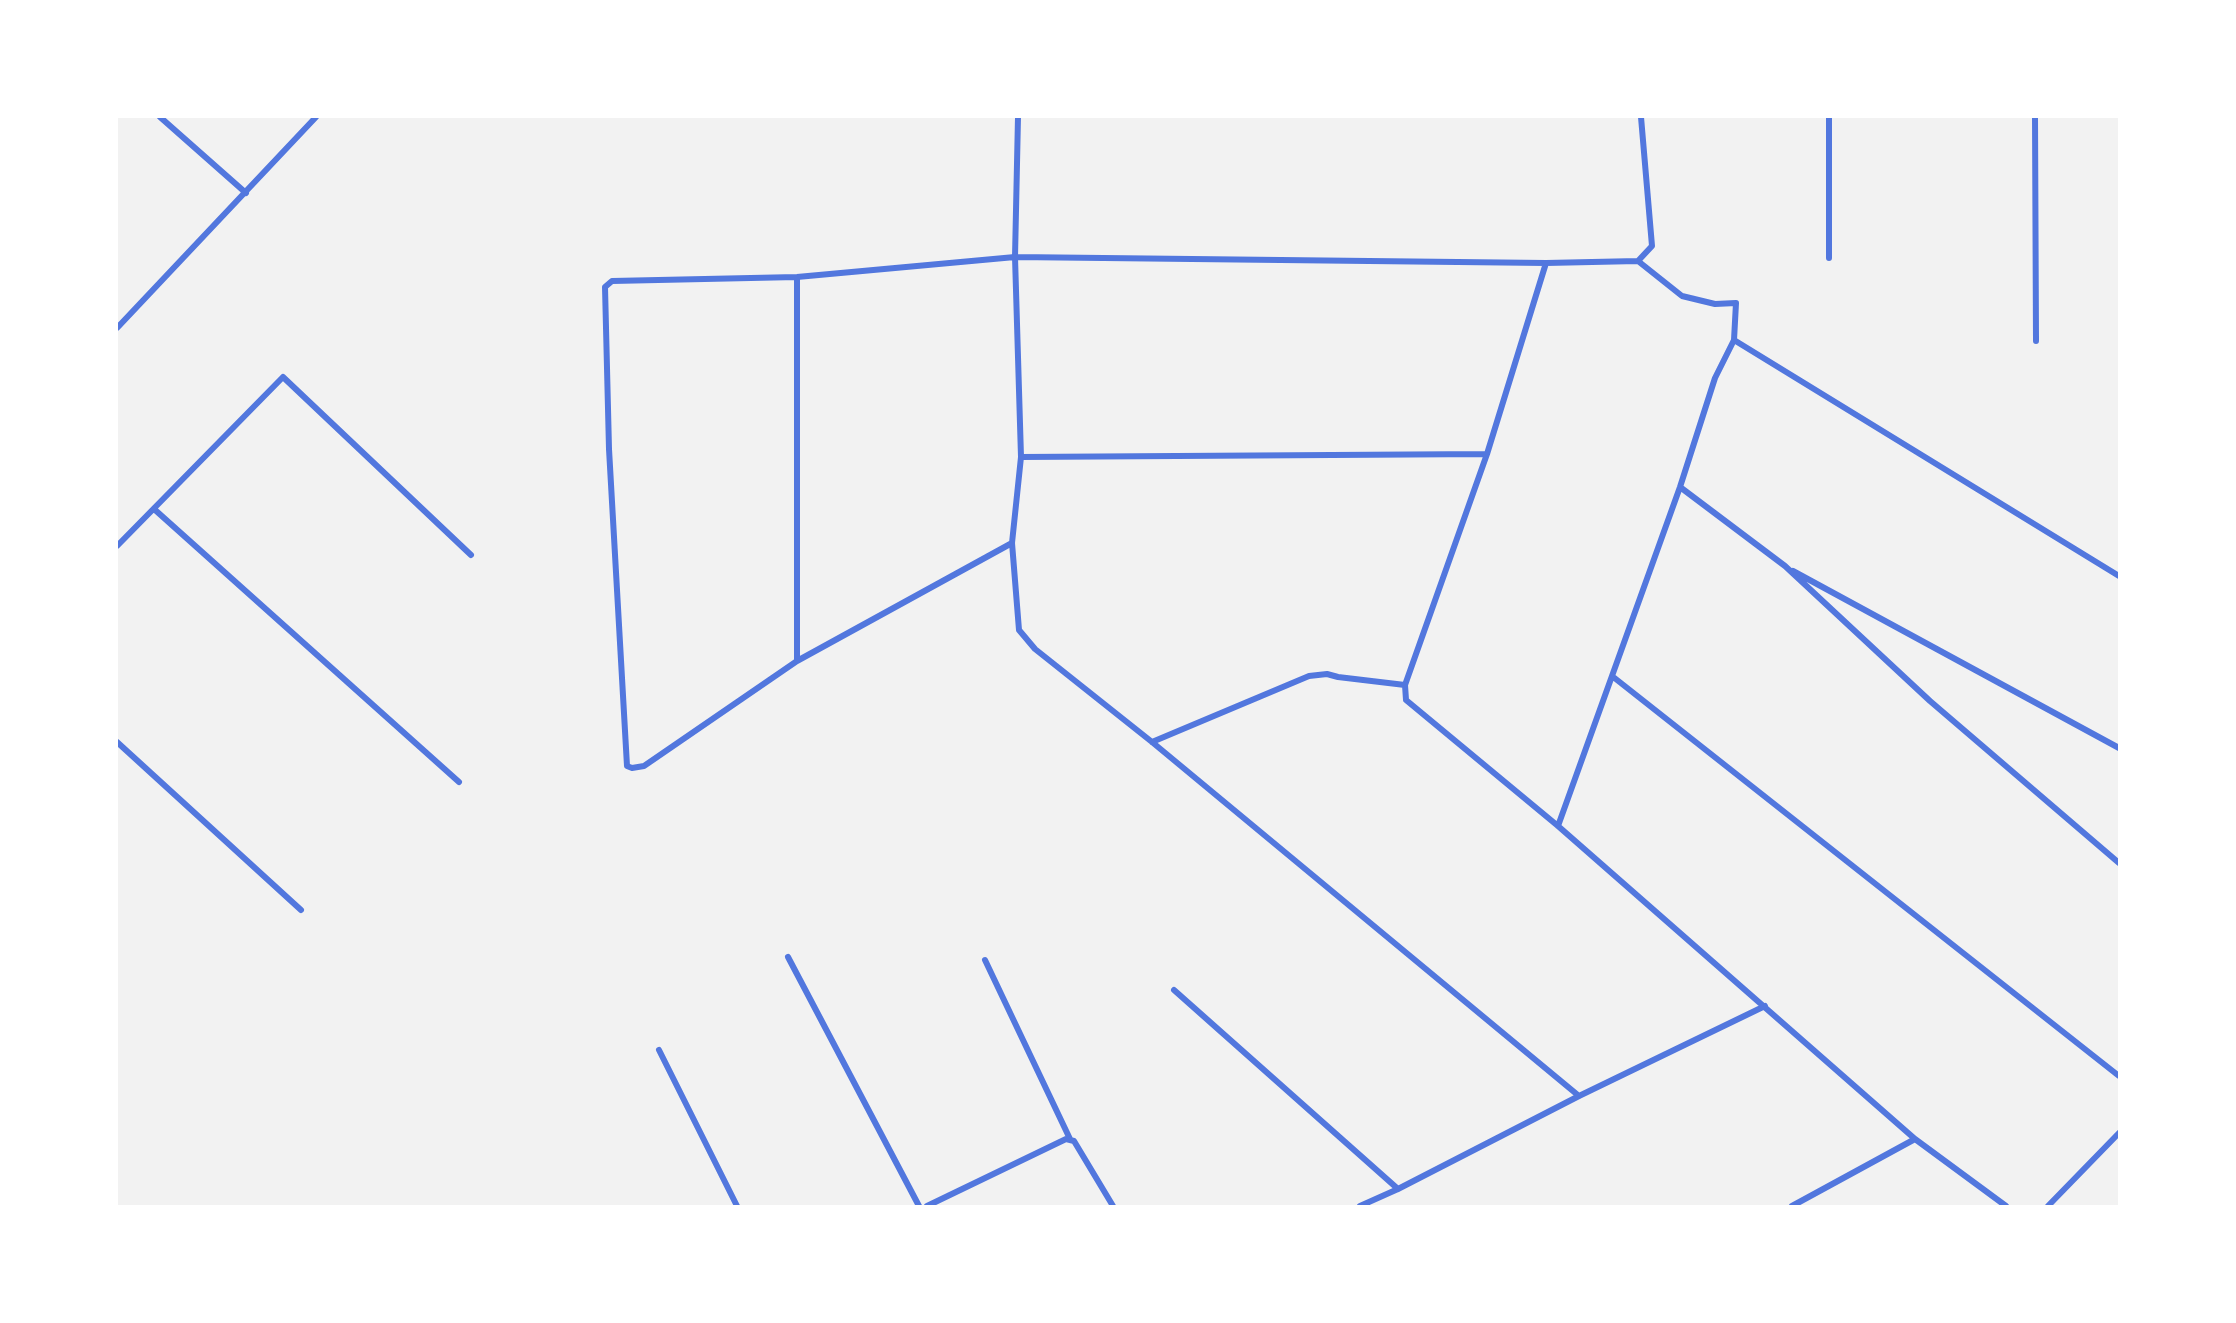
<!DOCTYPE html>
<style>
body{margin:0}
#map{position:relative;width:2236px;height:1323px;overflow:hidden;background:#f2f2f2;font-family:"Nunito Sans",sans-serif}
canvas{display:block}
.frame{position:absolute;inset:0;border:118px solid #fff;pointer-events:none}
</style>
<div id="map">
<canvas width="2236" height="1323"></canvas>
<div class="frame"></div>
</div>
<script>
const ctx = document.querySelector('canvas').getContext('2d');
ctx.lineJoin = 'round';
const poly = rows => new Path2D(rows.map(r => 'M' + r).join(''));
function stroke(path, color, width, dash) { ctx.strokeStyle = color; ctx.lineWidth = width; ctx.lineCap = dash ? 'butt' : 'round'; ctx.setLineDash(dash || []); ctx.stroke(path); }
stroke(poly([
 [160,117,246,193],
 [1018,117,1015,257,1021,457,1012,543,1019,630,1035,649,1152,742,1579,1096],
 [1829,117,1829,258],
 [2035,117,2036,341],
 [1638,261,1682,296,1715,304,1736,303,1734,340],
 [1546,263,1487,454,1405,685,1406,700,1558,826,1915,1139,2006,1206],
 [117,328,316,117],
 [1021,457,1487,454],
 [1680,487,1785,566,1930,701,2119,863],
 [154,509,459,782],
 [1012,543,797,661,644,766,632,768,627,766,609,449,605,287,612,281,797,277,1015,257,1546,263,1638,261,1652,246,1641,117],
 [117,546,283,377,471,555],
 [1793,571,2119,748],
 [797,661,797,277],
 [1612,676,2119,1076],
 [117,742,301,910],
 [1152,742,1309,676,1327,674,1338,677,1405,685],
 [1558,826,1680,487,1715,378,1734,340,2119,576],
 [788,957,919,1206],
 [985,960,1070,1139],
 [1174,990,1398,1189],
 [659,1050,737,1206],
 [927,1206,1066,1139,1074,1141,1113,1206],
 [1360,1206,1398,1189,1579,1096,1765,1006],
 [1792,1206,1915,1139],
 [2048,1206,2119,1133]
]), '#5277de', 6);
</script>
